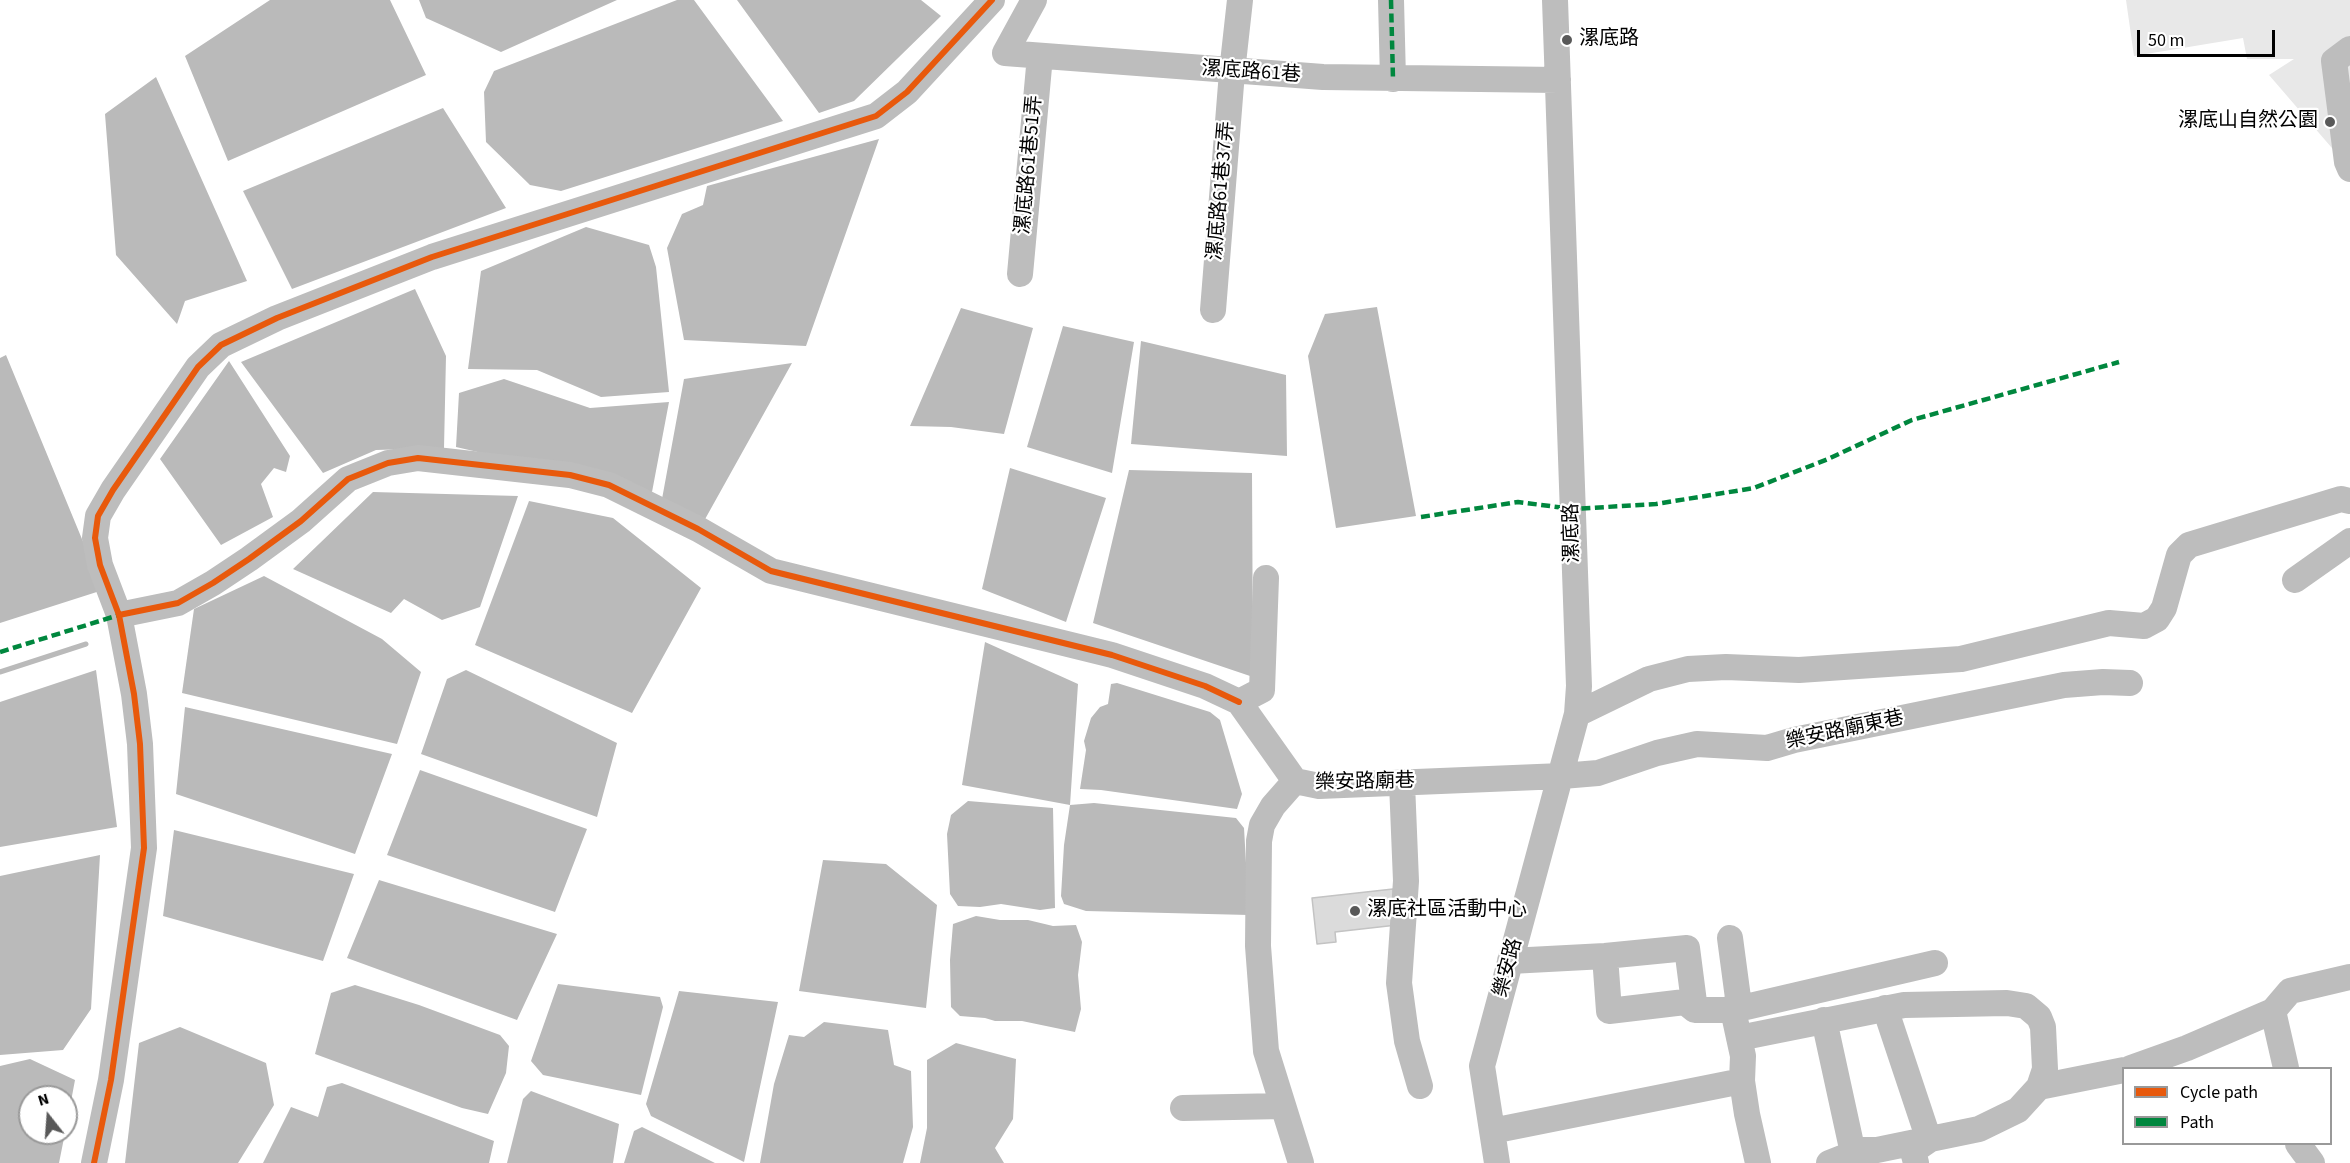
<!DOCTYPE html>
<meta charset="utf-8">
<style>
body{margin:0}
#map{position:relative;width:2350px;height:1163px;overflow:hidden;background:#fff;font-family:"Source Sans 3",sans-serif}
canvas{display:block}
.legend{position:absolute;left:2122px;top:1067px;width:210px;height:78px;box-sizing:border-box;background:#fff;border:2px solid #999;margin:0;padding:8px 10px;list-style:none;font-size:18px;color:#000}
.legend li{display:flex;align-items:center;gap:12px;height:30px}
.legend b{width:30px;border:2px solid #999}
.north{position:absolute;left:18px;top:1085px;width:60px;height:60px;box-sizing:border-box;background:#fff;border:2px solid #999;border-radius:50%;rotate:343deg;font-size:16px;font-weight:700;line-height:24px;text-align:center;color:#000}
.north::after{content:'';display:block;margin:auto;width:21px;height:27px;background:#595959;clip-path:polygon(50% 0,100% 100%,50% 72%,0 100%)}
.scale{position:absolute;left:2137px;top:30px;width:138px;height:27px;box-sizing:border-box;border:3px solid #000;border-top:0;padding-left:8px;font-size:18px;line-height:21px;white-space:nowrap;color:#000;-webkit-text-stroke:4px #fff;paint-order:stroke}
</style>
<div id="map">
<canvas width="2350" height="1163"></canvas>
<ul class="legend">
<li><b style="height:8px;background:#e8590c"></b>Cycle path</li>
<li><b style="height:8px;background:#00873e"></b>Path</li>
</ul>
<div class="north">N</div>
<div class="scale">50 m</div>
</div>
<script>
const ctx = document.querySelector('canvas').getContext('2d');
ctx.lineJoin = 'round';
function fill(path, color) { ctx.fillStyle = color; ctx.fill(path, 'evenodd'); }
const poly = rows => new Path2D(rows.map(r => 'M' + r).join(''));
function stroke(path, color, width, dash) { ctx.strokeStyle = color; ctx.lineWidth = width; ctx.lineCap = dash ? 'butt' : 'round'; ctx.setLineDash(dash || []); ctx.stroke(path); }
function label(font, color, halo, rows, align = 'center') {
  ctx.font = font + ' "Source Sans 3","Noto Sans TC",sans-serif'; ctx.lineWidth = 4.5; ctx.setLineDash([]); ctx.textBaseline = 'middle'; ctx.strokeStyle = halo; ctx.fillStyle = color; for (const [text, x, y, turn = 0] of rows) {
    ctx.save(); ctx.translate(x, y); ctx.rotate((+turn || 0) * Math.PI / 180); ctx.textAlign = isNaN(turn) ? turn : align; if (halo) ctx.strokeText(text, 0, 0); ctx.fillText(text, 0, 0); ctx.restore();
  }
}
fill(poly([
 [2126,0,2350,0,2350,169,2269,75,2294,59,2247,59,2243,38,2134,56]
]), '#e8e8e8');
fill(poly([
 [270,0,390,0,426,75,228,161,185,56],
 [419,0,617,0,501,52,426,18],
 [677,0,694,0,783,121,561,191,530,185,486,142,484,92,494,71],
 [737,0,921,0,941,16,854,101,819,113],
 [156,77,247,281,185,301,177,324,116,255,105,114],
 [443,108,506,208,292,289,243,191],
 [879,139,806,346,684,340,667,248,682,214,703,205,707,186],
 [586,227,649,245,656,267,669,392,601,397,537,370,468,369,481,271],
 [415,289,446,356,444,448,376,450,323,473,241,362],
 [1377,307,1416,516,1336,528,1308,356,1325,314],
 [961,308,1033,328,1004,434,951,427,910,426],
 [1063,326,1134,342,1112,473,1027,447],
 [1141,341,1286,375,1287,456,1131,444],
 [6,355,103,590,0,623,0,358],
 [229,361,290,456,286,472,274,468,261,484,273,517,221,545,160,459],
 [792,363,704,521,662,499,684,379],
 [504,379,590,408,669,402,652,492,456,447,459,393],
 [1010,468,1106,498,1066,622,982,589],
 [1129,470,1252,473,1253,677,1093,623],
 [373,492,518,496,480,607,442,620,404,599,391,613,293,569],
 [529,501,613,518,701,588,632,713,475,645],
 [264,576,382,639,421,672,397,744,182,693,194,609],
 [985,642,1078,684,1070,805,1094,803,1236,818,1244,828,1249,915,1086,911,1064,904,1061,896,1064,845,1070,805,962,785],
 [96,670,117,827,0,847,0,702],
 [466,670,617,743,597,817,421,754,447,679],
 [1117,683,1210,712,1220,720,1242,794,1237,809,1101,790,1080,789,1086,750,1084,741,1091,718,1100,707,1108,704,1111,684],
 [185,707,392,754,355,854,176,794],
 [420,770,587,829,555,912,387,855],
 [968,801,1053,808,1055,908,1040,910,1001,904,980,907,958,906,950,894,947,834,951,815],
 [174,830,354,874,323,961,163,916],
 [100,855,91,1009,63,1050,0,1055,0,876],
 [823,860,886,864,937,905,926,1008,799,991],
 [379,880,557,934,517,1020,347,958],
 [976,916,1000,920,1028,920,1053,926,1076,925,1082,942,1078,975,1081,1009,1075,1032,1022,1021,995,1021,985,1018,960,1016,951,1007,950,960,953,924],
 [558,984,660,997,663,1007,641,1095,543,1075,531,1061],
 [355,985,419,1005,500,1035,509,1046,506,1073,488,1114,462,1108,315,1054,331,993],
 [679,991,778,1002,744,1162,651,1116,646,1104],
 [824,1022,888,1030,894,1065,911,1071,913,1127,903,1163,760,1163,774,1084,789,1035,804,1037],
 [180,1027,266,1063,274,1105,238,1163,125,1163,139,1043],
 [956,1043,1016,1059,1013,1119,995,1148,1004,1163,920,1163,927,1128,927,1060],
 [30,1059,75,1080,66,1128,66,1097,30,1097,30,1133,65,1133,59,1163,0,1163,0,1066],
 [342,1083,494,1141,489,1163,263,1163,291,1107,318,1117,327,1087],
 [531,1091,619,1124,613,1163,507,1163,523,1099],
 [642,1127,715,1163,624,1163,634,1131]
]), '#bababa');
stroke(poly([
 [0,672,86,644]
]), '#bababa', 5);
const building = poly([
 [1393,889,1397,925,1335,932,1336,942,1317,944,1312,898,1393,889]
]);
fill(building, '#dbdbdb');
stroke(building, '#c3c3c3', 1.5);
stroke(poly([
 [1034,0,1005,53,1323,77,1558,80],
 [1391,0,1393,79],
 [2350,49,2334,61,2347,162,2350,169],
 [1020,274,1040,56],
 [1213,310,1232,72,1240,0],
 [1266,578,1262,690,1239,702,1295,781,1319,786,1562,776,1598,773,1657,753,1697,744,1767,748,1794,740,2064,685,2103,682,2130,683],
 [2295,580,2350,541],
 [119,615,178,603,213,583,249,559,301,521,348,479,388,463,418,458,570,475,609,485,698,529,771,571,1112,655,1205,686,1239,702],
 [1577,714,1649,679,1688,669,1726,667,1799,670,1961,659,2109,623,2144,626,2157,619,2164,608,2179,555,2189,545,2341,499,2350,501],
 [1295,781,1273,806,1262,825,1259,841,1258,946,1266,1051,1301,1163],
 [1402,783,1406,881,1399,983,1407,1041,1420,1086],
 [1730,938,1738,998,1733,1010,1743,1056,1742,1081,1747,1114,1758,1163],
 [1605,956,1609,1011,1685,1002,1695,1010,1733,1010,1935,963],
 [1510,961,1605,956,1687,948,1695,1010],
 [1885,1008,1929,1140,1913,1151,1916,1163],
 [2273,1011,2286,1068],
 [1824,1020,1853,1153],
 [1739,1038,1904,1005,2007,1003,2026,1006,2039,1017,2043,1027,2045,1069,2039,1087,2018,1110,1979,1129,1877,1150,1862,1150,1829,1163],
 [2131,1068,2187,1048,2273,1011,2290,991,2350,977],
 [2039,1087,2124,1070],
 [1183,1108,1283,1106],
 [1492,1131,1742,1081],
 [2298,1144,2312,1163],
 [94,1163,111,1080,144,848,140,744,134,694,119,615,100,565,95,538,98,516,113,490,198,367,221,345,277,318,432,257,876,116,907,92,992,0],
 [1497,1163,1482,1066,1577,714,1579,686,1555,0]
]), '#bdbdbd', 26);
stroke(poly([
 [1391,0,1393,79],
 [1421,517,1518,502,1573,509,1656,504,1754,488,1828,459,1912,420,2119,362],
 [0,652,119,615]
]), '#00873e', 4.5, [9, 4.5]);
stroke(poly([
 [119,615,178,603,213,583,249,559,301,521,348,479,388,463,418,458,570,475,609,485,698,529,771,571,1112,655,1205,686,1239,702],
 [94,1163,111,1080,144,848,140,744,134,694,119,615,100,565,95,538,98,516,113,490,198,367,221,345,277,318,432,257,876,116,907,92,992,0]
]), '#e8590c', 6);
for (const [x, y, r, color] of [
 [1567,40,6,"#595959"],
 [2330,122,6,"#595959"],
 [1355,911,6,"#595959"]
]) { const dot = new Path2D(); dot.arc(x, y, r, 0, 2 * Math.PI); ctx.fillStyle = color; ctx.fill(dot); stroke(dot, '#fff', 2); }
label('20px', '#000', '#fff', [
 ["漯底路",1579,40],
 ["漯底山自然公園",2318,122,"right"],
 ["漯底社區活動中心",1367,911]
], 'left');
label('20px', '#000', '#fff', [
 ["漯底路61巷",1251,73,4],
 ["漯底路61巷51弄",1030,165,-85],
 ["漯底路61巷37弄",1222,191,-85],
 ["漯底路",1573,533,-91],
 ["樂安路廟東巷",1845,731,-12],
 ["樂安路廟巷",1365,783,-1],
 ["樂安路",1509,968,-75]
]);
</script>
